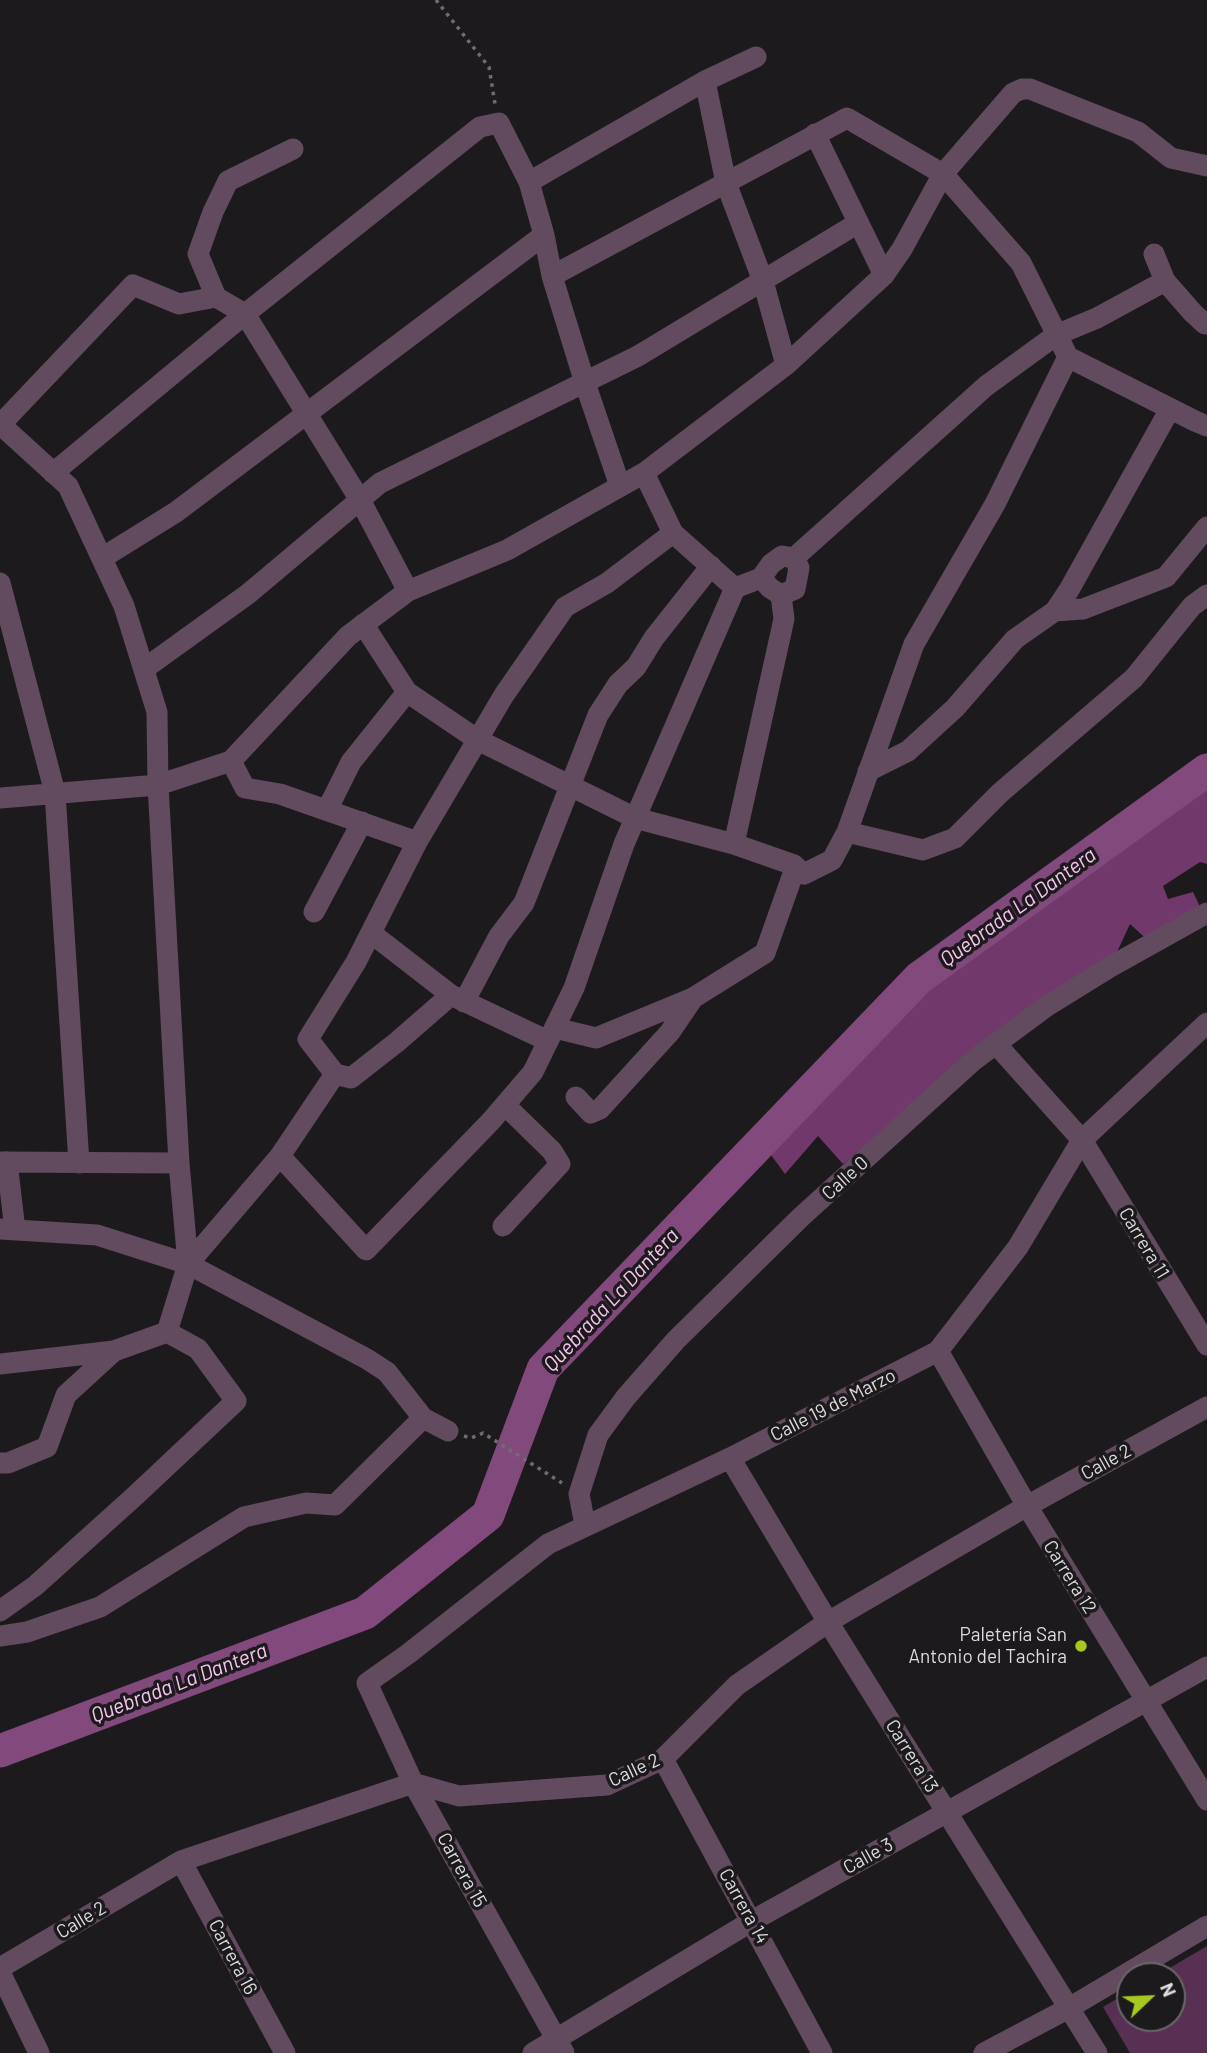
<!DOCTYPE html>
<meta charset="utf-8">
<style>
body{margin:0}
#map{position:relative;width:1207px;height:2053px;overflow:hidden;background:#1c1a1c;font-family:Barlow,sans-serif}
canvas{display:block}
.north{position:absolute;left:1116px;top:1962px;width:70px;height:70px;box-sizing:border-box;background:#1c1a1c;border:2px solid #696769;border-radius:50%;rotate:67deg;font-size:19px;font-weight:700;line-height:28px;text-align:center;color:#dddbdd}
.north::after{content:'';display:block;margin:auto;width:24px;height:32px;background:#a7c81f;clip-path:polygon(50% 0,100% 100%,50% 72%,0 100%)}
</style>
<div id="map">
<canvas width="1207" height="2053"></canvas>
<div class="north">N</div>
</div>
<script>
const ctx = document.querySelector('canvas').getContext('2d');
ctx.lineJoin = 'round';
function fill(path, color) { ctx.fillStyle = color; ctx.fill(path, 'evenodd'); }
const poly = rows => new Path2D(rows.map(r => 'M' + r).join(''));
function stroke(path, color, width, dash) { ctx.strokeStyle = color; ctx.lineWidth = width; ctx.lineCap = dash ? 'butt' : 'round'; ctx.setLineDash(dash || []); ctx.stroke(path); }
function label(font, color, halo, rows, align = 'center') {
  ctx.font = font + ' Barlow,sans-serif'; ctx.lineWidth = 7; ctx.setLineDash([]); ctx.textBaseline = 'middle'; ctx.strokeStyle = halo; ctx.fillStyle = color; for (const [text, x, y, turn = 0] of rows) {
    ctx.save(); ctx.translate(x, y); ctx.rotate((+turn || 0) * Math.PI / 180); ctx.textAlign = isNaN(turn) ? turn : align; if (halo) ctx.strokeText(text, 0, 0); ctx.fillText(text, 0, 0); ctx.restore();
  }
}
fill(poly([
 [1207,1946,1207,2053,1130,2053,1103,2007,1130,1991,1130,2018,1172,2018,1172,1976,1156,1976]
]), '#583053');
fill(poly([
 [1207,770,1207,864,1200,862,1163,886,1168,899,1193,892,1204,915,1152,944,1130,924,1110,967,843,1164,818,1136,785,1174,771,1155,919,978]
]), '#71396b');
stroke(poly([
 [0,1751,365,1613,488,1515,543,1369,919,978,1207,770]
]), '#82497c', 33);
stroke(poly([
 [436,0,489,67,495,104],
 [464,1436,471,1438,483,1433,562,1483]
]), '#6f6d6f', 3.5, [3.5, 5]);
stroke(poly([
 [705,81,726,183,763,281,786,365],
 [815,134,884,275],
 [529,182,705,81,756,57],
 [1154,254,1165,281,1193,313,1205,324,1207,324],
 [552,276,847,118,943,174,1021,263,1068,357,1195,421,1207,426],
 [216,297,245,314,360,500,408,591],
 [0,424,68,486,124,606,157,712,158,785,179,1163,188,1264,97,1235,0,1229],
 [0,425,133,285,179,304,216,297,198,254,213,212,228,181,293,149],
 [53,473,245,314,480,127,499,123,529,182,544,235,552,276,585,383,620,486],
 [644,473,673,533,735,588],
 [102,558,176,512,544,235],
 [761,578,771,564,782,556,794,558,986,386,1056,335,1097,318,1165,281],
 [0,583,55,793,79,1163],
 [781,595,795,589,799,568,794,558],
 [1055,611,1083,609,1166,577,1207,527],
 [363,624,407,692,478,740,635,818,734,844],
 [144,669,248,594,380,483,638,356,858,223],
 [231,761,245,788,280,794,417,842,356,962,308,1039,335,1074,280,1156,366,1250,491,1121,533,1072,574,988,624,844,735,588,761,578,770,588,781,595],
 [868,771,908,751,955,708,1015,639,1055,611,1069,590,1170,409],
 [0,798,158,785,231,761,348,636,408,591,507,550,644,473,786,365,884,275,902,249,943,174,1013,93,1022,89,1030,89,1138,132,1171,158,1207,166],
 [327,810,351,762,407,692],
 [847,832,923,850,955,838,1000,793,1134,678,1192,606,1207,595],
 [417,842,504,695,565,607,607,583,673,533],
 [794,865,804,874,832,860,847,832,914,644,995,504,1068,357],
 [314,912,362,822],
 [371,933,451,995,548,1041],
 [464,1002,499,936,524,903,598,715,618,684,636,667,654,638,711,566],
 [555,1028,596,1038,693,998,765,953,793,874,794,865,734,844,784,619,781,595],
 [996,1044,1082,1140,1207,1345],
 [335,1074,351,1078,397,1042,451,995],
 [576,1097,591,1113,600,1109,670,1032,693,998],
 [0,1162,179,1163],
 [7,1162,15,1230],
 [503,1226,560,1164,552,1151,505,1105],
 [188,1264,367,1359,387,1372,423,1418],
 [938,1351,1027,1506,1207,1800],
 [0,1364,114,1351,167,1332,188,1264,280,1156],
 [730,1458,828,1622,1097,2053],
 [0,1463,8,1463,47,1447,66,1395,114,1351],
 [585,1525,579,1494,598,1435,626,1397,676,1340,801,1217,974,1060,1047,1006,1110,967,1207,913],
 [0,1611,35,1586,136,1495,236,1401,198,1349,167,1332],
 [0,1636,27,1632,100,1607,244,1517,306,1503,335,1505,423,1418,448,1431],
 [663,1759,822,2053],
 [181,1861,285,2053],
 [0,1968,181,1861,413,1783,459,1796,607,1785,663,1759,737,1685,828,1622,1027,1506,1207,1407],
 [0,1972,39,2053],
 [533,2053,752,1921,1207,1667],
 [564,2053,413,1783,367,1683,408,1654,548,1544,730,1458,938,1351,1018,1247,1082,1140,1207,1023],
 [984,2053,1069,2008,1207,1926]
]), '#624a5f', 21);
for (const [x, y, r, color] of [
 [1081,1646,7,"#a7c81f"]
]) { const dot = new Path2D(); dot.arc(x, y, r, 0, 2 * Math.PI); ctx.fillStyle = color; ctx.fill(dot); stroke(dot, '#1c1a1c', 2.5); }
label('19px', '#dddbdd', '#1c1a1c', [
 ["Calle 0",845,1178,-42],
 ["Carrera 11",1144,1243,59],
 ["Calle 19 de Marzo",833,1405,-27],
 ["Calle 2",1106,1462,-29],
 ["Carrera 12",1070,1577,58],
 ["Carrera 13",912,1756,58],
 ["Calle 2",634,1770,-25],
 ["Calle 3",868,1856,-29],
 ["Carrera 15",462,1870,61],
 ["Carrera 14",744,1906,61],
 ["Calle 2",81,1920,-31],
 ["Carrera 16",233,1957,62]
]);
label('19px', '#dddbdd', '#1c1a1c', [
 ["Paletería San",1067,1635],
 ["Antonio del Tachira",1067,1657]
], 'right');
label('italic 21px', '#f8c5f0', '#1c1a1c', [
 ["Quebrada La Dantera",1018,907,-36],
 ["Quebrada La Dantera",611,1300,-47],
 ["Quebrada La Dantera",179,1683,-21]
]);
</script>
